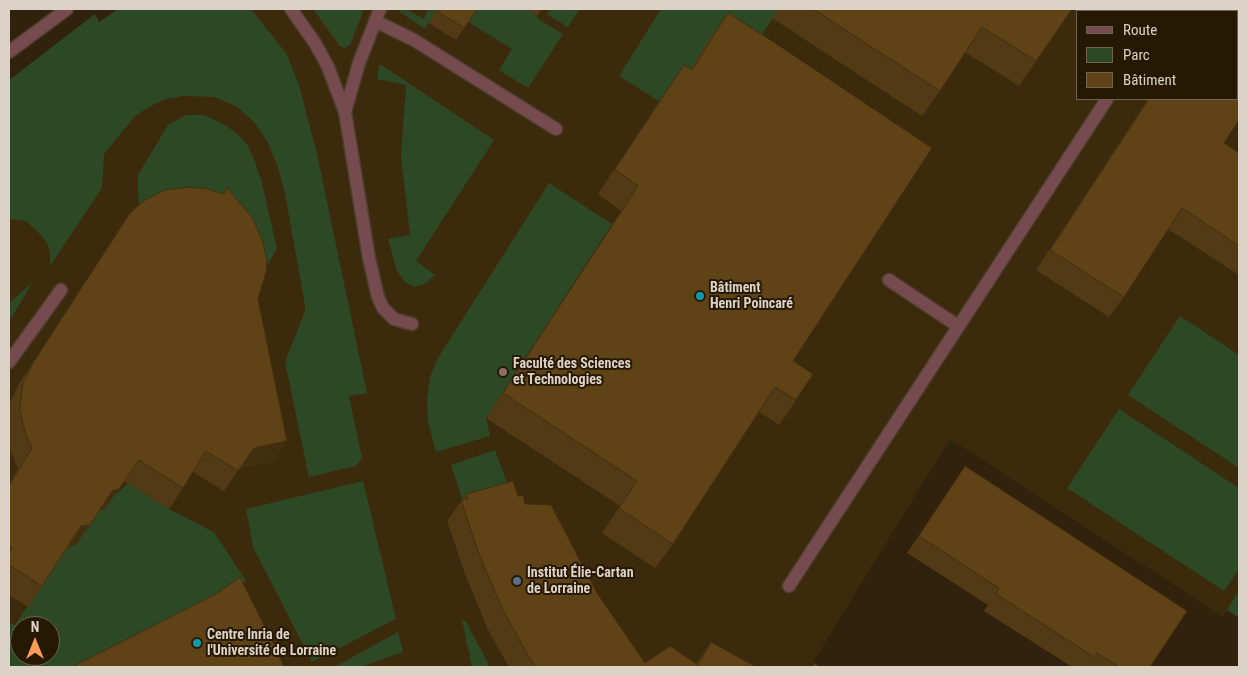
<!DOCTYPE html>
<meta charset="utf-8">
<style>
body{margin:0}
#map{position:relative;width:1248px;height:676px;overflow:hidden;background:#30220d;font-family:"Roboto Condensed",sans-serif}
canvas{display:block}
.frame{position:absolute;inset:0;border:10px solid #dcd3c6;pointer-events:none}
.legend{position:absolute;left:1076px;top:10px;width:162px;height:90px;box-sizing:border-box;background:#261904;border:1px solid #6f6352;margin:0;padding:6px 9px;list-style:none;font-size:15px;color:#dcd3c6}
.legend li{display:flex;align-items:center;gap:10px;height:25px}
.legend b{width:25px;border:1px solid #6f6352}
.north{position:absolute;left:10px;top:616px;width:50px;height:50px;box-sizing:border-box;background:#261904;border:1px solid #6f6352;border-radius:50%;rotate:0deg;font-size:14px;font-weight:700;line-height:20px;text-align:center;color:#dcd3c6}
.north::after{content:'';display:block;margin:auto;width:18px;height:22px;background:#fd9c56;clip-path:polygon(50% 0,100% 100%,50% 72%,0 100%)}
</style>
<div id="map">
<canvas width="1248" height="676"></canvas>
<div class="frame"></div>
<ul class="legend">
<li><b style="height:6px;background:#764b4f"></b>Route</li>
<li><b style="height:14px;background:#2d4825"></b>Parc</li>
<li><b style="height:14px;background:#5f4317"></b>Bâtiment</li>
</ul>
<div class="north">N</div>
</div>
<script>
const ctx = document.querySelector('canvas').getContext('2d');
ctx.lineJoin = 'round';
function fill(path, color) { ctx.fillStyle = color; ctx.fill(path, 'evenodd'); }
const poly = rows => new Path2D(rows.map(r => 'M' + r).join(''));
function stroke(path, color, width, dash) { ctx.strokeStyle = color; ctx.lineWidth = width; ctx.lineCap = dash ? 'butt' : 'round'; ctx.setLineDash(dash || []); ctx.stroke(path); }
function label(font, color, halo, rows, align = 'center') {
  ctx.font = font + ' "Roboto Condensed",sans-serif'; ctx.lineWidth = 4; ctx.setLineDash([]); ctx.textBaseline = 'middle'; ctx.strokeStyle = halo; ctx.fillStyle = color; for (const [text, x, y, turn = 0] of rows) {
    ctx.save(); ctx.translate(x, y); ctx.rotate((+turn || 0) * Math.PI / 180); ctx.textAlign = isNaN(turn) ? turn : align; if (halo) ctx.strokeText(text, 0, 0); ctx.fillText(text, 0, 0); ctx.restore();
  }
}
fill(poly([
 [123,9,1239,9,1239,618,1227,610,1223,617,950,439,810,667,9,667,9,91],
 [1077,11,1237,11,1237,99,1077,99],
 [20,626,50,626,50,656,20,656]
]), '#3c2a0d');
fill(poly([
 [118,9,251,9,286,53,299,85,317,154,367,393,349,396,362,458,356,466,309,477,285,362,305,311,305,305,285,194,278,167,267,141,254,122,236,106,214,97,184,96,165,99,147,108,135,116,104,154,102,188,50,266,50,255,48,245,41,235,26,221,9,219,9,80,95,14,99,22],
 [313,9,364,9,350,45,345,48,340,46],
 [398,9,406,9,424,19,428,9,438,9,425,29,401,13],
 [447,9,526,9,537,16,538,19,563,34,528,88,499,70,512,49],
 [550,9,580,9,568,27,547,14],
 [661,9,779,9,745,60,675,95,667,90,659,101,619,76],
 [379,65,383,66,494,140,416,261,435,275,425,284,414,287,406,283,397,271,388,239,410,235,401,156,406,85,377,79],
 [186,115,204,115,223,124,238,134,248,146,256,164,263,187,277,249,264,271,141,215,138,194,138,175,168,125],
 [549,183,612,224,486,418,490,436,436,452,428,422,427,398,430,377,438,358],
 [32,283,9,322,9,303],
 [1180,316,1239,355,1239,468,1128,395],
 [1119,409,1239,488,1239,569,1224,591,1067,488],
 [495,450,511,494,466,510,451,465],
 [363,481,396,619,312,662,253,547,246,509],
 [128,483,169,509,214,532,246,581,77,667,9,667,9,622,15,625,67,547,98,511],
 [20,626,50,626,50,656,20,656],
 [1239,590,1239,618,1227,610],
 [462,620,465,621,468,625,490,667,472,667],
 [398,632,403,652,361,667,334,667]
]), '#2d4825');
const service = poly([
 [291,9,315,43,328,67,345,112,369,258,378,297,383,308,394,319,412,324],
 [1162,11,1164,9],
 [375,21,414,40,556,129],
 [345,112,359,63,380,9],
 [889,280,958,326],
 [9,362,61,290],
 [789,586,1107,99]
]);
const minor = poly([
 [9,52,67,9]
]);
stroke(service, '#4c3e2b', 15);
stroke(minor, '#4c3e2b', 15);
stroke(service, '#764b4f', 12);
stroke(minor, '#764b4f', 12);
fill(poly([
 [437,9,477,9,456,40,429,23],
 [526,9,542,9,537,16],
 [779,9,1072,9,1019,86,965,52,940,91,922,116,772,18],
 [1206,9,1239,9,1239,120,1224,143,1239,153,1239,275,1168,229,1124,297,1109,317,1036,270,1148,99,1237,99,1237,11,1205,11],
 [728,13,793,361,796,400,779,425,759,412,673,544,655,568,602,533,620,506,486,418,621,211,598,194,667,89,684,65,691,69,710,38],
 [130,213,258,299,287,441,272,462,240,468,224,491,193,472,183,488,169,509,124,481,105,509,99,511,76,545,68,547,28,607,9,595,9,484,18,469,11,452,9,443,9,404,19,384,116,234],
 [965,466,1150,667,1072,667,984,611,988,605,907,553],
 [466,494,518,496,525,504,597,593,645,663,696,664,711,642,756,667,509,667,488,630,465,574,447,521]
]), '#523a14');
fill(poly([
 [287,441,272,462,240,468,224,491,254,448],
 [119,489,105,509,98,511,112,491],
 [90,525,76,545,67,547,81,526]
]), '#422f10');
const building = poly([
 [439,9,477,9,464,28,437,11,439,9],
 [813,9,1072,9,1036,61,982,27,940,91,813,9],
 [1207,9,1239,9,1239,120,1224,143,1239,153,1239,246,1182,208,1124,297,1050,250,1149,99,1237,99,1237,11,1206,11,1207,9],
 [728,13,775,43,932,148,793,361,813,374,796,400,775,387,673,544,619,508,637,481,503,393,638,186,615,169,684,65,692,70,728,13],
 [190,187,207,189,223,194,227,188,252,217,263,242,267,261,266,272,258,299,287,441,254,448,238,471,206,451,183,488,139,460,119,489,112,491,90,525,81,526,42,586,9,565,9,554,12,548,9,546,9,486,32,448,25,432,20,409,23,383,33,363,130,213,145,200,165,190,190,187],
 [965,466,1187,611,1150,667,1119,667,1097,653,1094,657,996,594,999,588,919,536,965,466],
 [513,481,518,496,523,495,525,504,551,505,597,593,645,663,670,646,698,665,711,642,756,667,536,667,525,650,503,610,479,554,461,500,468,499,466,494,513,481],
 [240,577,276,649,284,667,72,667,216,594,240,577],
 [814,663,820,667,812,667,814,663]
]);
fill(building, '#5f4317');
stroke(building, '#422f10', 1);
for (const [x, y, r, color] of [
 [700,296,5,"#0f9aa8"],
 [503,372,5,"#8d6e63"],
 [517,581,5,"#5c6f8a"],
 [197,643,5,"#0f9aa8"]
]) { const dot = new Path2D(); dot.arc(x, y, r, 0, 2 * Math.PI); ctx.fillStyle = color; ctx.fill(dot); stroke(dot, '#261904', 2); }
label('bold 14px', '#dcd3c6', '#261904', [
 ["Bâtiment",710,288],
 ["Henri Poincaré",710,304],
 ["Faculté des Sciences",513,364],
 ["et Technologies",513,380],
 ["Institut Élie-Cartan",527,573],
 ["de Lorraine",527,589],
 ["Centre Inria de",207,635],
 ["l'Université de Lorraine",207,651]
], 'left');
</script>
